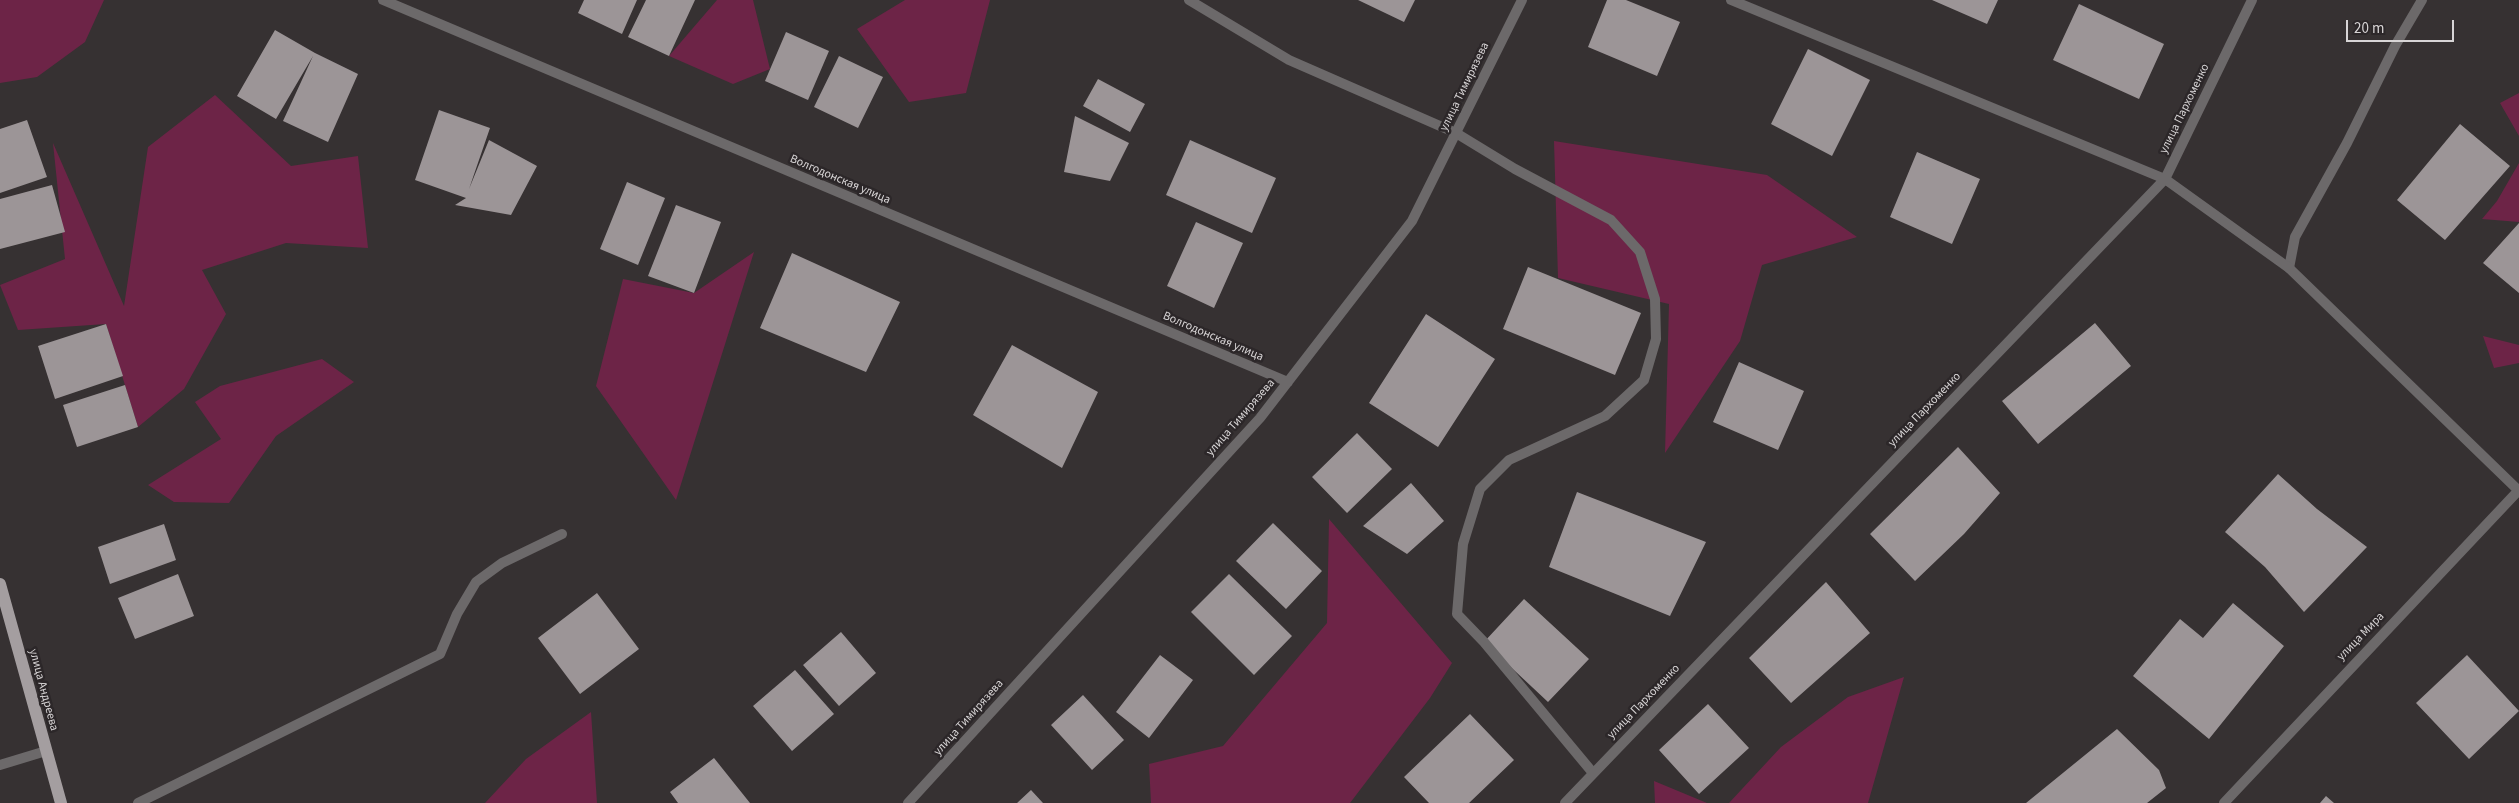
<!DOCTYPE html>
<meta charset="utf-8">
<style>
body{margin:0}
#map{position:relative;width:2519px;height:803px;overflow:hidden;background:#363132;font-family:"Source Sans 3",sans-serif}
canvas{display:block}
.scale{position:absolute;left:2346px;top:20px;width:108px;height:22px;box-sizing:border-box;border:2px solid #d8d5d6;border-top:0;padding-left:6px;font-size:15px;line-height:18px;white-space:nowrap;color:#d8d5d6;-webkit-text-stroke:4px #2c2729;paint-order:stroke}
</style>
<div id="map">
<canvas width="2519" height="803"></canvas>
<div class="scale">20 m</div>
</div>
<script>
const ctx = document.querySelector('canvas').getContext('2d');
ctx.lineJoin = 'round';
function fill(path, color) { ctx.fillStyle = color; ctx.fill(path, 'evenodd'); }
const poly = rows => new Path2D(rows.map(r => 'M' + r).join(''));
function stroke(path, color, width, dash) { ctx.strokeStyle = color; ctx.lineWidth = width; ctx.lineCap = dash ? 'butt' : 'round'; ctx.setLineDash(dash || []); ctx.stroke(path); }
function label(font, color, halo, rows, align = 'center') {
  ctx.font = font + ' "Source Sans 3",sans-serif'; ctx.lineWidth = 5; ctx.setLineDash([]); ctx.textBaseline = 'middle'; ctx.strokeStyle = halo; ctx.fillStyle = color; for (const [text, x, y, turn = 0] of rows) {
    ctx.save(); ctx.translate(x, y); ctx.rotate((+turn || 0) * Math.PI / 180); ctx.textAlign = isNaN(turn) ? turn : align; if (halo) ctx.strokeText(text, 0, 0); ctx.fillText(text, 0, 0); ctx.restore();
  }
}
fill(poly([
 [0,0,104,0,85,42,37,77,0,83],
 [717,0,753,0,770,69,733,84,669,56],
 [905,0,990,0,966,93,909,102,857,29],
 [2519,93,2519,136,2500,103],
 [215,95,291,166,358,156,368,248,286,243,202,270,226,314,184,389,138,427,106,324,18,330,0,285,65,259,53,143,124,306,148,147],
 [1554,141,1767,175,1857,237,1762,265,1740,341,1665,453,1669,304,1558,278],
 [2519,163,2519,222,2482,219,2497,201],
 [754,252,676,500,596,386,623,279,694,293],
 [2483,336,2519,345,2519,363,2494,368],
 [322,359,354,382,276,436,229,503,174,502,148,485,221,439,195,402,220,386],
 [1329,519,1452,663,1430,698,1350,803,1151,803,1149,764,1223,746,1327,623],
 [1904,677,1868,803,1729,803,1781,747,1848,697],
 [591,712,597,803,485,803,526,759],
 [1654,781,1707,803,1655,803]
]), '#6d2447');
fill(poly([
 [584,0,637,0,622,34,578,13],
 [646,0,695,0,669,56,628,37],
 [1358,0,1415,0,1404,22],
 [1607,0,1626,0,1680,22,1657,76,1588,47],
 [1932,0,1998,0,1987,24],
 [2079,4,2164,44,2139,99,2053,60],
 [275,30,315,53,358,74,328,142,283,121,313,56,276,119,237,96],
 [786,32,829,51,808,100,765,81],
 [1808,49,1870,80,1832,156,1771,124],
 [839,56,883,77,858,128,814,107],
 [1098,79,1145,104,1130,132,1083,106],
 [439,110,490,128,469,189,489,140,537,166,511,215,455,205,466,198,415,180],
 [1075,116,1129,143,1110,181,1064,172],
 [27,120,47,177,0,193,0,129],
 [2460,124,2510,166,2445,240,2397,200],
 [1190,140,1276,178,1252,233,1166,195],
 [1917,152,1980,179,1952,244,1890,217],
 [627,182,665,198,638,265,600,249],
 [52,185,65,232,0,249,0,199],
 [676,205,721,222,694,293,648,276],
 [1196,222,1243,243,1214,308,1167,286],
 [2519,223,2519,293,2483,263],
 [792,253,900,302,866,372,760,328],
 [1528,267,1641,313,1615,375,1503,329],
 [1426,314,1495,359,1438,447,1369,403],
 [2095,323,2131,366,2038,444,2002,401],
 [106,324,123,376,55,399,38,346],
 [1012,345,1098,392,1062,468,973,415],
 [1739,362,1804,391,1778,450,1713,422],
 [125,385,138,427,77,447,63,405],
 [1357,433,1392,469,1347,513,1312,477],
 [1958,447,2000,493,1964,534,1915,581,1870,534],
 [2278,474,2317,509,2367,547,2304,612,2265,567,2225,532],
 [1411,483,1444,521,1407,554,1363,526],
 [1577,492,1706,542,1670,616,1549,567],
 [1273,523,1322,571,1286,609,1236,561],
 [164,524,176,560,110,584,98,547],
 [178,574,194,616,135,639,118,598],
 [1229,574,1292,636,1254,675,1191,612],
 [1826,582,1870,633,1791,703,1749,658],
 [597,593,639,649,580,694,538,638],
 [1524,599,1589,659,1548,702,1484,642],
 [2233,603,2284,646,2209,739,2133,676,2180,619,2203,638],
 [841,632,876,673,839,706,803,665],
 [1160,655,1193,680,1149,738,1116,712],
 [2467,655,2519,711,2469,759,2416,703],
 [795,670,834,714,792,751,753,706],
 [1083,695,1124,740,1092,770,1051,725],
 [1708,704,1749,748,1699,794,1659,750],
 [1470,714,1514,760,1469,803,1429,803,1404,777],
 [2117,729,2159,770,2166,788,2147,803,2026,803],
 [714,758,750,803,678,803,670,792],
 [1031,790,1043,803,1017,803],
 [2326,796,2334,803,2320,803]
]), '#9c9597');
stroke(poly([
 [1189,0,1289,60,1456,133,1515,169,1611,220,1640,252,1655,299,1656,339,1644,380,1605,416,1509,460,1480,489,1463,544,1457,614,1484,642,1593,773],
 [2289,268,2295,237,2347,143,2395,46,2422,0],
 [0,765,46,751],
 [138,803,440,654,457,614,476,582,502,563,562,534]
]), '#6c696a', 10);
stroke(poly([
 [383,0,1288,382],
 [1731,0,2165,179,2289,268,2519,491],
 [908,803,1260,418,1412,221,1522,0],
 [1565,803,2165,179,2252,0],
 [2224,803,2519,490]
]), '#6c696a', 10);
stroke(poly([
 [0,584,61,803]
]), '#a49ea0', 12);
label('12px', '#d8d5d6', '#2c2729', [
 ["улица Тимирязева",1465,87,-64],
 ["улица Пархоменко",2185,109,-64],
 ["Волгодонская улица",840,180,23],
 ["Волгодонская улица",1213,337,23],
 ["улица Пархоменко",1925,410,-46],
 ["улица Тимирязева",1241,418,-49],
 ["улица Мира",2361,637,-46],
 ["улица Андреева",43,690,75],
 ["улица Пархоменко",1644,702,-46],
 ["улица Тимирязева",969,718,-48]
]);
</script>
